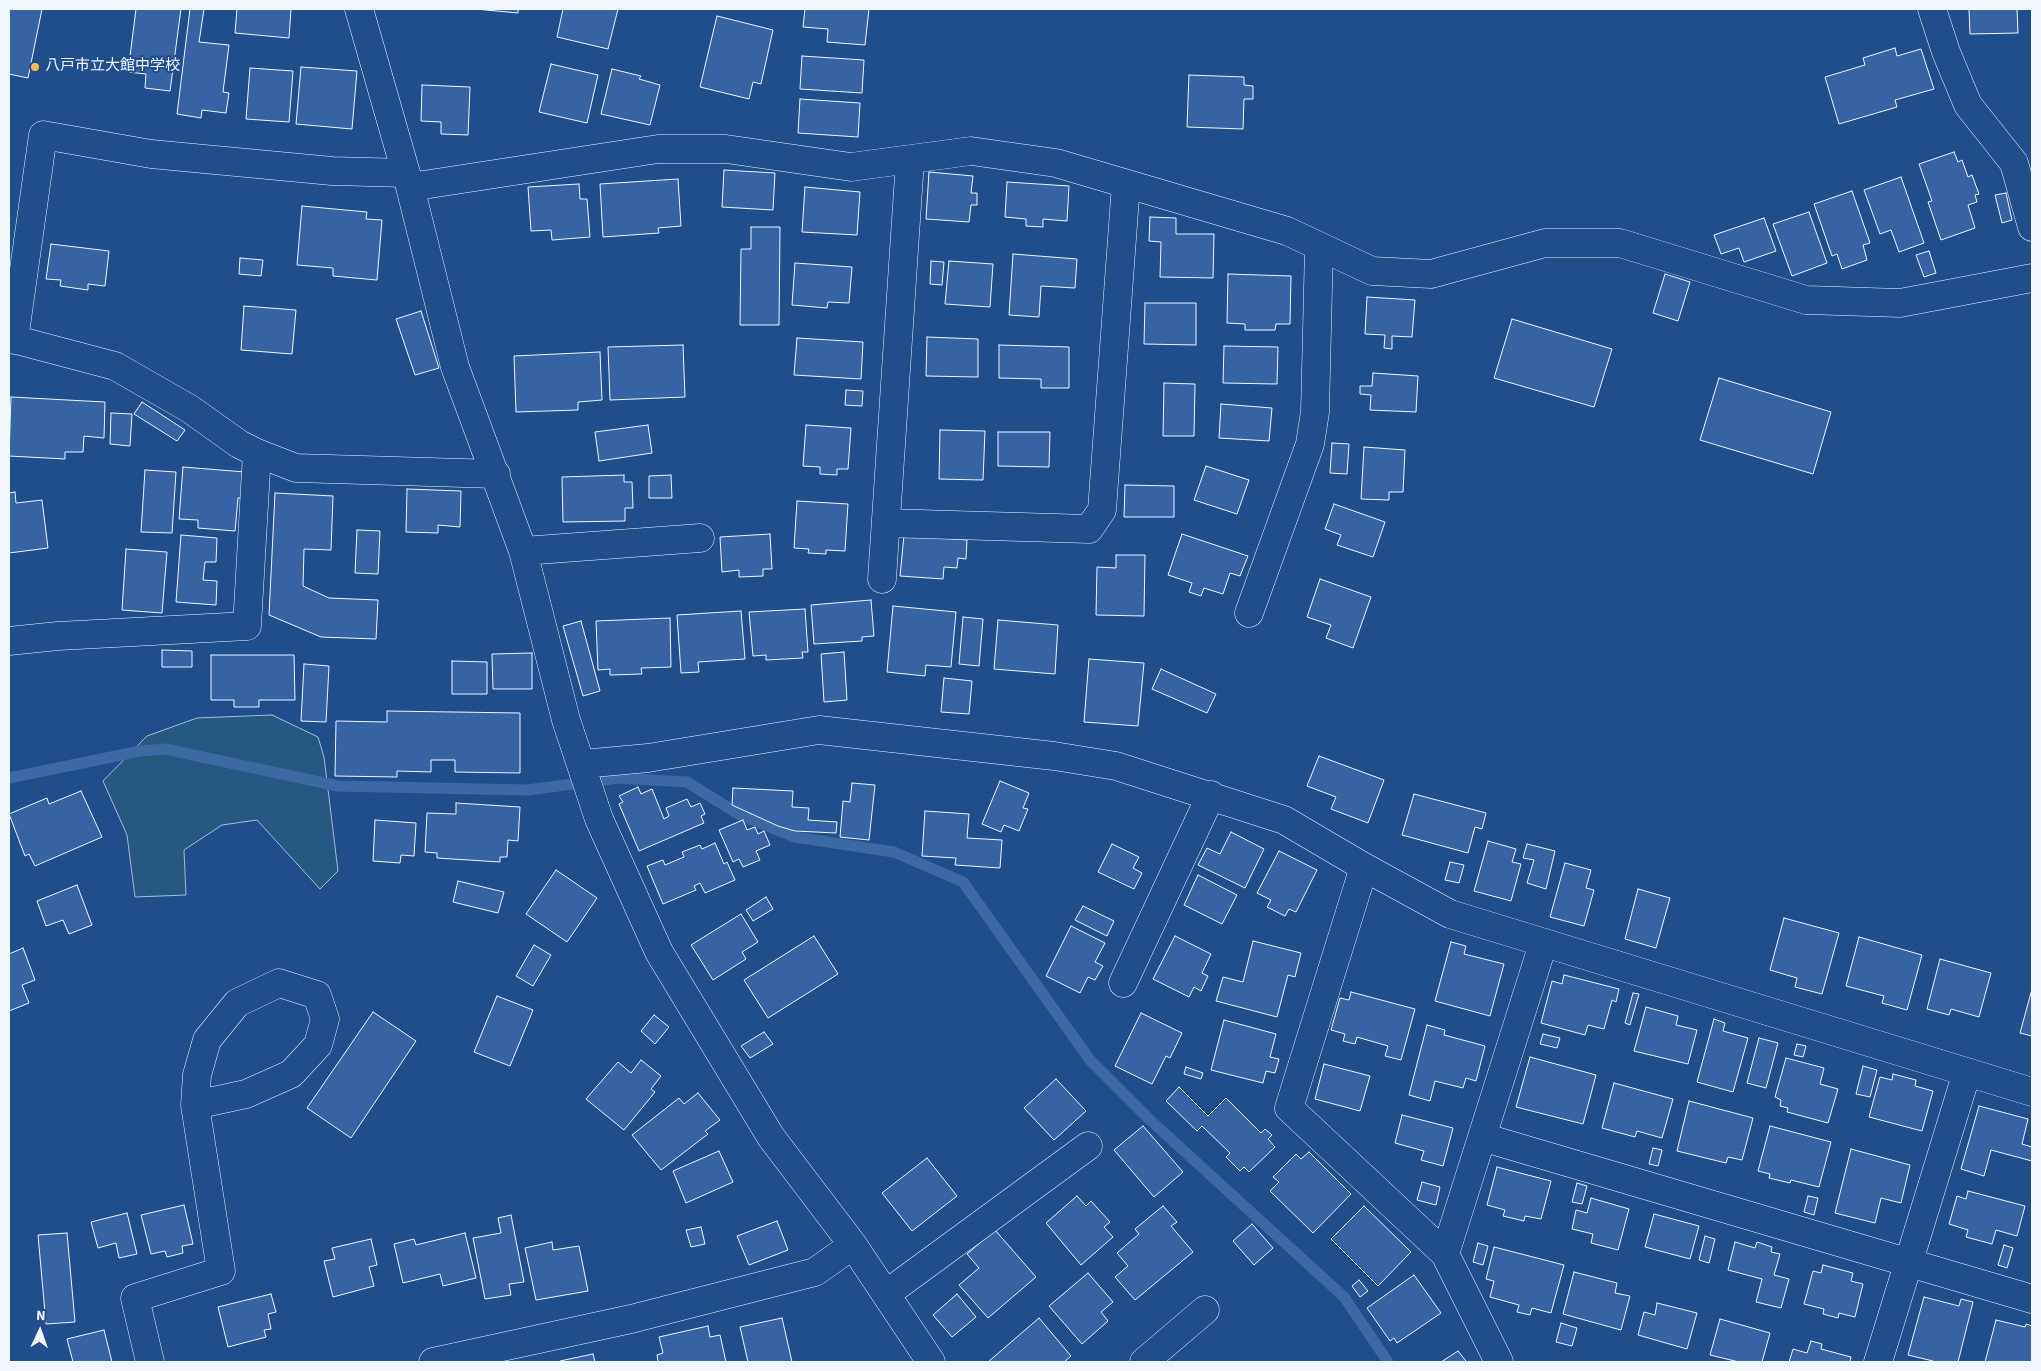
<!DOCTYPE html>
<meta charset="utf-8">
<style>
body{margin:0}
#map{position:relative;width:2041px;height:1371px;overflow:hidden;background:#1f4e8c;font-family:"Source Sans 3",sans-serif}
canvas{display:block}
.frame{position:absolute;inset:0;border:10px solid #f2f6ff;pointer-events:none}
.north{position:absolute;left:15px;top:1306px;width:50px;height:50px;-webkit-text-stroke:4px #1f4e8c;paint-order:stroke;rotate:3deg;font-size:14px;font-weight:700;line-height:20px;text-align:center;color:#f2f6ff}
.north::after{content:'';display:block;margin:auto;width:18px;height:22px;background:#f2f6ff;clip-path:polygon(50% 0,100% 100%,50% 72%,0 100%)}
</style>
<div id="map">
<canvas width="2041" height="1371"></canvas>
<div class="frame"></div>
<div class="north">N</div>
</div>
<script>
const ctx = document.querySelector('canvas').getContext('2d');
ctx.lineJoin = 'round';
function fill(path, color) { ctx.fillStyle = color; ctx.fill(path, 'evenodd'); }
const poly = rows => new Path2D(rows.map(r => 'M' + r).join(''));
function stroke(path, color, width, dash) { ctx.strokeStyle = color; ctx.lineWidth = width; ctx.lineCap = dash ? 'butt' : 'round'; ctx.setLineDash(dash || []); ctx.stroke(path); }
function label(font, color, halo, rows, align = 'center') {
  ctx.font = font + ' "Source Sans 3","Noto Sans JP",sans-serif'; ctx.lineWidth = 4; ctx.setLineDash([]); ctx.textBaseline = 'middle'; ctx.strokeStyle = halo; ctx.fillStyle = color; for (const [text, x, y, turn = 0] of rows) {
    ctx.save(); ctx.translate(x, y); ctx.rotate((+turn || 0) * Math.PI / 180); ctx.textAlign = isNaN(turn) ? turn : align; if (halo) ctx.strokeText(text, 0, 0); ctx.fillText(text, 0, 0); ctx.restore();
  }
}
const green = poly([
 [272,715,318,737,324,757,338,871,320,889,257,820,222,825,184,850,186,895,135,897,127,835,103,781,147,736,197,718,272,715]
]);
fill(green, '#245a82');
stroke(green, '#a8bbd7', 1);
stroke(poly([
 [9,778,140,751,165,749,338,786,527,790,619,778,687,782,740,815,794,837,894,852,963,882,1090,1060,1149,1119,1344,1297,1388,1362]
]), '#3b69a3', 11);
const building = poly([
 [9,9,42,9,28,78,9,74,9,9],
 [136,9,181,9,170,91,145,88,146,74,128,72,136,9],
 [190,9,204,9,199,42,229,45,223,92,229,93,226,113,202,110,201,118,177,114,190,9],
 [237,9,291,9,289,38,235,33,237,9],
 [475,9,518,9,518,13,475,9],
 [563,9,618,9,608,49,557,37,563,9],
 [805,9,869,9,865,45,827,42,828,29,803,27,805,9],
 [1969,9,2017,9,2018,33,1970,34,1969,9],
 [717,16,773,30,761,84,753,82,749,99,700,87,717,16],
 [1895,48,1897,56,1921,49,1934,89,1895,100,1897,107,1839,124,1825,77,1865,65,1863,58,1895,48],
 [802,56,864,60,862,93,800,89,802,56],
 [551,64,598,75,587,123,539,112,551,64],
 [301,67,357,71,352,129,296,124,301,67],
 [250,68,293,71,289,122,246,119,250,68],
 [612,69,641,76,639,79,660,85,650,125,601,114,612,69],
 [1189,75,1244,77,1244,85,1253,86,1253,99,1244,99,1243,129,1187,127,1189,75],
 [422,85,470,87,468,135,441,134,441,122,421,121,422,85],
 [800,99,860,103,858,137,798,133,800,99],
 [1954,152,1958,162,1962,160,1968,177,1972,175,1979,194,1975,195,1977,202,1968,205,1975,228,1941,240,1928,202,1932,201,1919,164,1954,152],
 [724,170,775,173,773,210,722,207,724,170],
 [929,172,973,176,971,193,977,193,977,205,971,205,969,222,926,219,929,172],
 [1901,177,1924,243,1899,252,1891,230,1880,234,1864,190,1901,177],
 [678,179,681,226,658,228,659,233,603,237,600,184,678,179],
 [1007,182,1069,186,1067,221,1043,219,1043,227,1026,226,1026,219,1005,217,1007,182],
 [579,184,580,199,587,199,590,237,552,240,551,230,531,231,528,187,579,184],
 [805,187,860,192,857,235,802,232,805,187],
 [1852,191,1870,243,1863,245,1867,260,1842,269,1837,254,1832,256,1814,204,1852,191],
 [2006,193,2012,220,2002,223,1995,195,2006,193],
 [302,206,367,212,366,219,382,220,377,280,333,276,333,268,297,265,302,206],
 [1809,212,1827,263,1792,276,1773,224,1809,212],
 [1150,217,1176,218,1176,234,1214,234,1213,278,1160,277,1161,242,1149,241,1150,217],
 [1764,218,1776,251,1744,262,1739,248,1721,254,1714,235,1764,218],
 [751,227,780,227,779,325,740,325,741,249,751,249,751,227],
 [51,244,109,251,105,286,88,284,88,290,60,286,61,280,46,279,51,244],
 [1929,251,1936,273,1924,277,1916,255,1929,251],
 [1013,254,1077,259,1075,288,1041,286,1039,317,1009,315,1013,254],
 [240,258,263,260,261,276,239,274,240,258],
 [931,261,944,262,942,285,930,284,931,261],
 [949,261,993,264,990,307,945,304,949,261],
 [795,263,852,267,849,303,828,302,827,308,792,305,795,263],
 [1228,274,1291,276,1290,324,1276,324,1275,330,1245,330,1245,324,1227,323,1228,274],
 [1665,274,1690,282,1678,321,1653,313,1665,274],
 [1367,297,1415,300,1412,337,1392,336,1392,349,1384,348,1385,335,1365,334,1367,297],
 [1145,303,1196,303,1196,345,1144,344,1145,303],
 [244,306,296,310,292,354,241,350,244,306],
 [421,311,439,368,415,375,396,319,421,311],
 [1512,319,1612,349,1594,407,1494,378,1512,319],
 [927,337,978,339,978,377,926,376,927,337],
 [797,338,863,342,861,379,794,375,797,338],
 [683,345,685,397,610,400,608,347,683,345],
 [999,345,1069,347,1069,388,1041,388,1041,379,999,378,999,345],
 [1224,346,1278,347,1277,384,1223,383,1224,346],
 [600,352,602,400,578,402,578,410,516,412,514,356,600,352],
 [1373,373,1418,376,1416,412,1370,410,1371,395,1360,394,1360,386,1372,386,1373,373],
 [1719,378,1831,412,1813,474,1700,440,1719,378],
 [1164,383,1195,384,1194,436,1163,436,1164,383],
 [846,390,863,391,862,406,845,405,846,390],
 [11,397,105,402,104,438,84,436,83,452,65,452,65,459,9,456,11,397],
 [142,402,185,430,177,441,134,414,142,402],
 [1221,404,1272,408,1269,441,1219,438,1221,404],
 [111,413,132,414,130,446,110,444,111,413],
 [648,425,652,453,599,461,595,432,648,425],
 [806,425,851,428,848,469,837,469,837,475,820,474,820,467,803,466,806,425],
 [940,430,985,431,983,480,939,479,940,430],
 [998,432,1050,432,1049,467,998,466,998,432],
 [1332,443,1349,444,1347,474,1330,473,1332,443],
 [1364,447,1405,450,1403,492,1389,492,1389,500,1361,499,1364,447],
 [1206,466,1249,480,1237,514,1194,500,1206,466],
 [183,467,245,472,243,498,238,498,235,531,198,528,198,520,179,519,183,467],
 [145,470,176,472,172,533,141,532,145,470],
 [624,475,624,482,632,482,633,508,625,508,625,521,563,522,562,477,624,475],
 [671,475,672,498,649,498,649,476,671,475],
 [1125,485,1174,486,1174,517,1124,517,1125,485],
 [407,489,461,491,460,527,438,525,438,533,406,532,407,489],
 [15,492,16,503,42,500,48,548,9,553,9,493,15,492],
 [275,493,333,496,331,550,304,549,303,586,329,598,378,600,376,639,321,637,269,615,275,493],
 [797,501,848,504,845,551,826,550,826,554,808,553,809,549,794,548,797,501],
 [1334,504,1385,522,1373,557,1337,545,1341,535,1325,529,1334,504],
 [357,530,380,531,378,574,355,573,357,530],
 [770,534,772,569,763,569,763,576,739,577,739,570,722,572,720,537,770,534],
 [1182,534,1248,556,1240,576,1230,573,1223,594,1204,588,1201,596,1189,592,1192,583,1168,575,1182,534],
 [181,535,217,538,216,562,205,562,203,580,217,581,216,605,176,602,181,535],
 [904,535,967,540,966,559,958,558,957,568,944,567,943,579,900,576,904,535],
 [126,549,167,552,162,613,122,610,126,549],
 [1116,555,1145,555,1144,616,1096,615,1097,567,1116,568,1116,555],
 [1320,579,1371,597,1353,648,1326,638,1331,625,1307,617,1320,579],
 [871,600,874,636,862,637,862,641,814,644,811,605,871,600],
 [893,606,956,612,951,667,926,665,925,676,887,672,893,606],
 [805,609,808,652,802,652,803,658,766,660,766,655,753,656,749,612,805,609],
 [741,611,745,659,698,662,699,672,681,673,677,615,741,611],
 [963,617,983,619,979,666,959,664,963,617],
 [670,618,671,667,641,668,642,674,610,675,610,669,598,670,596,621,670,618],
 [998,620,1058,625,1055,674,994,669,998,620],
 [581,621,600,691,583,696,563,626,581,621],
 [162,650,192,651,192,667,162,667,162,650],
 [844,652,847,700,824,702,821,654,844,652],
 [532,653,532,689,493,689,492,654,532,653],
 [211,655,294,655,295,700,259,700,259,707,234,707,234,700,211,700,211,655],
 [1089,659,1144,663,1138,726,1084,722,1089,659],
 [452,661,487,662,487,694,452,694,452,661],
 [304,664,329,666,326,722,301,721,304,664],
 [1161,669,1216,694,1207,713,1152,689,1161,669],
 [944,678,972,681,969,714,941,712,944,678],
 [387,711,520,713,520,773,455,772,455,760,431,760,431,772,397,771,397,777,335,776,336,721,387,722,387,711],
 [1319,756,1384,780,1368,823,1331,809,1336,797,1307,786,1319,756],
 [1000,781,1029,793,1023,808,1028,809,1019,831,1004,825,1001,832,982,824,1000,781],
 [852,783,875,785,869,840,840,837,843,801,850,802,852,783],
 [638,787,641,794,652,789,664,819,669,816,666,808,687,799,691,807,700,803,705,814,701,816,704,823,639,851,619,804,623,802,619,796,638,787],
 [733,788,793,791,792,807,809,808,808,820,837,822,836,833,795,831,778,826,732,805,733,788],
 [81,791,102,837,35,866,29,854,25,856,9,814,47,798,49,804,81,791],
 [1414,794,1486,813,1482,829,1475,827,1468,853,1402,835,1414,794],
 [456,803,520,807,518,841,508,840,507,857,500,857,500,862,437,858,437,853,425,852,427,813,456,814,456,803],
 [925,811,969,814,967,838,1002,840,1000,868,955,865,956,858,922,856,925,811],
 [375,820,416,823,414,856,401,855,400,863,373,861,375,820],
 [743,820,747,830,755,827,758,834,764,831,770,845,756,851,760,860,743,867,739,859,733,862,719,830,743,820],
 [1231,832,1264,849,1245,888,1198,865,1207,848,1220,854,1231,832],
 [1488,841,1516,849,1512,862,1521,864,1511,901,1474,891,1488,841],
 [715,843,724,864,727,862,735,880,705,893,700,883,694,886,696,890,663,904,647,866,663,860,665,865,684,857,682,852,700,845,702,849,715,843],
 [1112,844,1139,857,1133,868,1142,873,1134,889,1098,872,1112,844],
 [1527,844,1555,851,1546,889,1527,883,1534,860,1523,858,1527,844],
 [1279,851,1317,870,1296,912,1289,909,1285,916,1267,907,1271,900,1257,893,1279,851],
 [1450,862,1464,865,1459,883,1445,880,1450,862],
 [1565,863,1591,870,1586,888,1594,890,1584,926,1550,917,1565,863],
 [556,870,597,898,567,942,526,914,556,870],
 [1198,875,1237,895,1222,924,1184,905,1198,875],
 [458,881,504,892,498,913,453,902,458,881],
 [77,885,92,925,69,934,63,920,46,926,37,901,77,885],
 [1638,889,1670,898,1656,948,1625,939,1638,889],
 [766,897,773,909,753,921,746,910,766,897],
 [1083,906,1114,921,1107,936,1075,920,1083,906],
 [741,914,758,942,742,952,746,959,713,980,691,945,741,914],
 [1784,918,1839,933,1822,994,1795,987,1797,978,1770,970,1784,918],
 [1071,926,1105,943,1095,962,1103,966,1095,980,1088,977,1080,993,1046,976,1071,926],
 [814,936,838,974,768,1018,744,980,814,936],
 [1175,936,1211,954,1202,973,1208,976,1201,991,1194,987,1189,997,1153,979,1175,936],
 [1859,937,1922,955,1907,1010,1882,1003,1884,996,1846,986,1859,937],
 [1253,941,1301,953,1295,977,1288,975,1277,1017,1216,1001,1223,977,1243,982,1253,941],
 [1451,942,1466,946,1464,954,1504,964,1490,1016,1435,1001,1451,942],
 [534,945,551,955,533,986,516,976,534,945],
 [23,948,35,980,22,985,29,1003,9,1011,9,954,23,948],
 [1940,959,1991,973,1979,1017,1951,1009,1949,1015,1927,1009,1940,959],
 [1564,975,1619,989,1616,1002,1612,1000,1604,1029,1588,1025,1585,1035,1541,1023,1552,981,1562,984,1564,975],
 [2032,989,2032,1036,2020,1033,2032,989],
 [1351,992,1415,1009,1401,1060,1385,1056,1388,1046,1357,1037,1355,1044,1343,1041,1345,1034,1331,1030,1340,998,1349,1000,1351,992],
 [1633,993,1639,994,1630,1025,1625,1023,1633,993],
 [497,996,533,1010,510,1066,474,1052,497,996],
 [1646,1007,1678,1016,1676,1025,1697,1030,1688,1064,1634,1051,1646,1007],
 [373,1012,416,1041,351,1138,307,1108,373,1012],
 [1141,1013,1182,1033,1170,1058,1166,1056,1152,1084,1115,1066,1141,1013],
 [654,1015,669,1027,655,1044,641,1031,654,1015],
 [1714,1019,1725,1023,1723,1031,1748,1038,1733,1092,1697,1082,1714,1019],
 [1224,1020,1276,1034,1270,1057,1279,1059,1275,1073,1266,1071,1263,1083,1211,1070,1224,1020],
 [1427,1025,1445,1030,1444,1035,1485,1046,1476,1081,1466,1078,1463,1088,1435,1081,1430,1101,1409,1095,1427,1025],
 [764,1032,773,1044,750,1058,741,1046,764,1032],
 [1543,1034,1560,1038,1557,1048,1540,1044,1543,1034],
 [1759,1038,1778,1043,1766,1088,1747,1083,1759,1038],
 [1797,1044,1806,1046,1803,1057,1794,1055,1797,1044],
 [1530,1057,1596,1075,1583,1124,1516,1107,1530,1057],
 [1786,1058,1824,1068,1820,1084,1838,1089,1828,1123,1787,1112,1788,1108,1780,1106,1781,1100,1775,1097,1786,1058],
 [641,1060,661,1076,651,1089,655,1092,624,1130,586,1099,618,1062,631,1073,641,1060],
 [1324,1064,1370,1076,1360,1111,1315,1099,1324,1064],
 [1863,1066,1877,1070,1870,1097,1856,1094,1863,1066],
 [1186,1067,1203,1073,1201,1079,1184,1074,1186,1067],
 [1893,1074,1916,1080,1915,1086,1933,1091,1922,1131,1869,1117,1880,1077,1892,1080,1893,1074],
 [1056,1079,1086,1111,1054,1140,1024,1108,1056,1079],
 [1614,1083,1673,1099,1662,1138,1637,1131,1635,1137,1602,1128,1614,1083],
 [1179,1087,1208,1116,1226,1098,1261,1133,1265,1129,1272,1135,1268,1139,1275,1147,1249,1172,1244,1167,1240,1171,1226,1157,1230,1153,1202,1126,1197,1131,1166,1101,1179,1087],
 [698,1093,720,1120,705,1131,708,1134,661,1170,632,1135,679,1098,684,1104,698,1093],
 [1689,1101,1753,1118,1742,1160,1728,1157,1726,1163,1677,1151,1689,1101],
 [1979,1106,2028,1119,2022,1144,2032,1147,2032,1161,1991,1150,1984,1176,1961,1169,1979,1106],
 [1402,1115,1453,1128,1443,1166,1421,1160,1424,1151,1395,1143,1402,1115],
 [1143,1126,1183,1172,1154,1197,1114,1150,1143,1126],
 [1770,1126,1831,1142,1819,1187,1791,1180,1790,1183,1769,1178,1770,1174,1758,1171,1770,1126],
 [1653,1148,1662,1150,1658,1166,1649,1164,1653,1148],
 [1851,1149,1910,1165,1901,1203,1881,1198,1875,1223,1835,1213,1851,1149],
 [719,1151,733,1182,686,1203,673,1171,719,1151],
 [1309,1152,1351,1194,1313,1233,1270,1191,1279,1182,1273,1177,1296,1154,1301,1159,1309,1152],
 [927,1158,957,1196,912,1231,882,1193,927,1158],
 [1497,1167,1551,1181,1541,1219,1525,1216,1524,1221,1503,1216,1505,1210,1487,1205,1497,1167],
 [1422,1182,1440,1187,1436,1205,1417,1200,1422,1182],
 [1577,1183,1587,1186,1582,1204,1572,1202,1577,1183],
 [1968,1191,2025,1206,2017,1236,1996,1230,1992,1244,1966,1237,1968,1230,1949,1224,1957,1196,1966,1199,1968,1191],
 [1077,1196,1086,1206,1091,1201,1110,1222,1104,1227,1113,1237,1081,1265,1046,1223,1077,1196],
 [1808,1196,1818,1198,1814,1215,1804,1212,1808,1196],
 [1591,1198,1629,1209,1618,1250,1591,1243,1593,1234,1572,1229,1576,1210,1587,1213,1591,1198],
 [184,1205,193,1244,182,1246,183,1253,167,1257,165,1251,151,1254,141,1215,184,1205],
 [1163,1206,1177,1222,1171,1226,1193,1252,1135,1300,1115,1277,1128,1266,1117,1253,1139,1234,1135,1229,1163,1206],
 [1364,1206,1411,1252,1378,1286,1331,1239,1364,1206],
 [127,1213,137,1254,119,1258,116,1243,98,1248,91,1222,127,1213],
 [1654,1214,1699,1226,1690,1259,1645,1247,1654,1214],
 [511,1215,524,1282,509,1284,511,1295,485,1299,473,1238,501,1233,498,1218,511,1215],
 [777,1221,788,1250,749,1265,737,1236,777,1221],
 [1252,1224,1273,1248,1254,1265,1233,1241,1252,1224],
 [701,1227,705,1244,691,1247,686,1230,701,1227],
 [995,1230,1036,1277,988,1318,959,1285,979,1268,967,1254,995,1230],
 [67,1233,75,1322,46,1324,38,1235,67,1233],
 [465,1233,476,1278,443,1286,440,1274,403,1283,394,1244,414,1239,416,1245,465,1233],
 [1705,1236,1715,1239,1709,1263,1699,1260,1705,1236],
 [371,1239,377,1265,369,1267,374,1286,333,1297,324,1261,335,1259,332,1248,371,1239],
 [552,1242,553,1250,579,1246,588,1291,536,1300,525,1248,552,1242],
 [1735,1242,1755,1248,1757,1242,1772,1247,1771,1252,1780,1254,1774,1275,1789,1279,1781,1308,1756,1302,1762,1279,1728,1270,1735,1242],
 [1478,1243,1488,1246,1483,1265,1473,1262,1478,1243],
 [2004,1245,2013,1248,2007,1268,1998,1265,2004,1245],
 [1494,1247,1564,1265,1551,1313,1532,1308,1530,1315,1517,1312,1519,1305,1490,1297,1494,1281,1486,1279,1494,1247],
 [1823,1265,1853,1273,1851,1281,1863,1284,1855,1317,1839,1313,1838,1318,1823,1314,1824,1309,1804,1304,1813,1271,1821,1273,1823,1265],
 [1574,1272,1617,1283,1615,1293,1630,1296,1621,1330,1563,1314,1574,1272],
 [1088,1273,1113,1302,1101,1312,1108,1321,1082,1344,1049,1306,1088,1273],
 [1414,1275,1441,1313,1397,1343,1394,1338,1390,1341,1367,1308,1414,1275],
 [1359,1280,1368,1291,1360,1297,1352,1286,1359,1280],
 [271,1294,276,1312,268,1314,271,1329,264,1330,266,1337,228,1347,218,1307,271,1294],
 [957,1294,976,1317,952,1337,933,1315,957,1294],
 [1924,1297,1959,1306,1961,1299,1973,1302,1958,1362,1937,1362,1908,1355,1924,1297],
 [1657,1303,1697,1313,1687,1349,1638,1335,1644,1312,1655,1315,1657,1303],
 [782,1318,792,1362,748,1362,740,1327,782,1318],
 [1039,1318,1071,1356,1064,1362,988,1362,1039,1318],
 [1720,1319,1770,1333,1762,1362,1739,1362,1710,1355,1720,1319],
 [1996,1320,2025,1327,2026,1324,2032,1326,2032,1362,1985,1362,1996,1320],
 [1561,1323,1577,1328,1572,1346,1556,1342,1561,1323],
 [708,1326,710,1337,720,1335,726,1362,658,1362,657,1355,663,1353,659,1337,708,1326],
 [104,1330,112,1362,73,1362,67,1339,104,1330],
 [1811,1341,1822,1344,1821,1349,1851,1357,1850,1362,1789,1362,1793,1349,1807,1353,1811,1341],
 [1458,1351,1466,1361,1463,1362,1441,1362,1458,1351],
 [593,1354,595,1362,560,1362,560,1361,593,1354]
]);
fill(building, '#3563a3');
stroke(building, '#f2f6ff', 1);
const street = poly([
 [359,9,410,187,455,367,523,551,566,720,599,819,659,952,771,1137,853,1245,931,1362],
 [1932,9,1946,52,1968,105,2014,163,2032,227],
 [410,187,658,149,726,149,851,167,971,151,1056,163,1287,231,1372,271,1431,274,1545,243,1620,243,1806,300,1900,303,2032,278],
 [9,338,115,366,190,409,239,444,257,453,296,468,496,474],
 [14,340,43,135,151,154,332,171,406,173],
 [886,523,1089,529,1102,510,1126,184],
 [523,551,700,538],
 [882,579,910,160],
 [1249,613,1310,444,1315,412,1319,247],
 [9,641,58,636,247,626,257,453],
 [582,764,648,758,819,730,1054,756,1116,766,1284,820,1364,867,1450,914,2032,1092],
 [1364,867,1289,1108,1445,1254,1499,1362],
 [1123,983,1211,795],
 [1482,1137,2032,1299],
 [1445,1254,1543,944],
 [886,1294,1088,1146],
 [150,1362,135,1298,221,1271,195,1105,197,1075,207,1040,237,1003,279,983,317,995,325,1019,318,1045,291,1074,246,1094,195,1105],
 [433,1362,631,1319,815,1272,853,1245],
 [1144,1362,1205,1310],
 [1878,1362,1967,1072]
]);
stroke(street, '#f2f6ff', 29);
stroke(street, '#1f4e8c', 28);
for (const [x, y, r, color] of [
 [35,67,5,"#ffb74d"]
]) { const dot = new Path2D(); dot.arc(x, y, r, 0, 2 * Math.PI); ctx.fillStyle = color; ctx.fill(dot); stroke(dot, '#1f4e8c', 2); }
label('15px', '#f2f6ff', '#1f4e8c', [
 ["八戸市立大館中学校",45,67]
], 'left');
</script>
